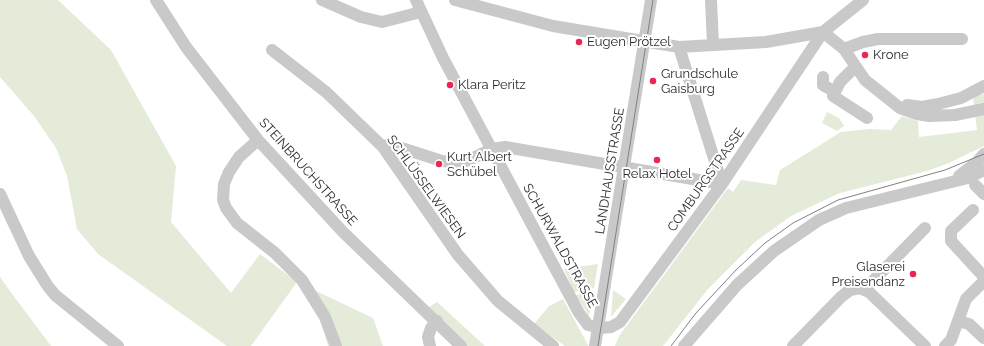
<!DOCTYPE html>
<meta charset="utf-8">
<style>
body{margin:0}
canvas{display:block;background:#fff}
</style>
<canvas width="984" height="346"></canvas>
<script>
const ctx = document.querySelector('canvas').getContext('2d');
ctx.lineJoin = 'round';
function fill(path, color) { ctx.fillStyle = color; ctx.fill(path, 'evenodd'); }
const poly = rows => new Path2D(rows.map(r => 'M' + r).join(''));
function stroke(path, color, width, dash) { ctx.strokeStyle = color; ctx.lineWidth = width; ctx.lineCap = dash ? 'butt' : 'round'; ctx.setLineDash(dash || []); ctx.stroke(path); }
function label(font, color, halo, rows, align = 'center') {
  ctx.font = font + ' Raleway,sans-serif'; ctx.lineWidth = 4; ctx.setLineDash([]); ctx.textBaseline = 'middle'; ctx.strokeStyle = halo; ctx.fillStyle = color; for (const [text, x, y, turn = 0] of rows) {
    ctx.save(); ctx.translate(x, y); ctx.rotate((+turn || 0) * Math.PI / 180); ctx.textAlign = isNaN(turn) ? turn : align; if (halo) ctx.strokeText(text, 0, 0); ctx.fillText(text, 0, 0); ctx.restore();
  }
}
fill(poly([
 [0,0,58,0,111,50,176,166,171,222,231,293,260,254,297,282,373,318,383,346,328,346,319,316,297,282,251,346,227,346,98,254,77,229,67,176,56,148,34,116,0,77],
 [984,94,984,146,949,163,927,171,840,193,791,216,755,242,708,289,663,346,615,346,619,336,728,188,733,192,741,180,776,185,780,170,841,132,869,129,891,130,902,116,918,121,919,137,977,130,973,97],
 [827,112,839,118,844,126,837,131,822,123],
 [598,264,594,288,574,292,564,269],
 [0,277,10,291,51,346,0,346],
 [613,290,626,299,611,317],
 [594,291,589,316,576,295],
 [563,299,588,345,588,346,565,346,534,324,549,306],
 [437,302,485,346,465,346,429,307]
]), '#e5ebd9');
stroke(poly([
 [156,0,186,47,258,140,343,232,461,346],
 [322,0,361,17,382,22,421,12],
 [416,0,443,58,579,313,588,325,601,328,611,327,620,322,722,184,823,32],
 [455,0,553,26,679,47,766,42,823,32,863,0],
 [711,0,713,45],
 [823,32,844,49,865,80,900,108,917,114,929,116,955,115,984,109],
 [844,49,863,42,878,39,962,39],
 [272,50,326,92,383,147,458,255,498,301,553,346],
 [855,67,840,82,833,96,867,118],
 [823,77,823,85,835,92],
 [907,105,922,107,938,104,961,98,984,86],
 [258,140,239,157,229,172,224,184,223,200,226,208,237,223,275,253,302,280,325,317,336,346],
 [383,147,389,144,442,161,458,163,469,160,492,149,505,147,722,184,679,47],
 [959,176,977,162,984,154],
 [975,185,984,194],
 [0,194,29,256,47,285,55,295,118,346],
 [973,210,951,231,951,241,984,277],
 [864,290,925,228],
 [958,321,969,324,984,338],
 [430,346,428,337,431,328,437,321],
 [595,346,651,0],
 [684,346,737,285,774,251,819,220,846,208,968,178,984,170],
 [793,346,841,297,850,290,860,288,869,292,925,346],
 [945,346,951,340,966,299,984,281]
]), '#c9c9c9', 12);
stroke(poly([
 [598,346,653,0],
 [671,346,696,313,736,270,765,243,793,223,838,200,945,170,984,154]
]), '#818181', 1);
for (const [x, y, r, color] of [
 [579,42,4,"#ed2554"],
 [865,55,4,"#ed2554"],
 [653,81,4,"#ed2554"],
 [450,85,4,"#ed2554"],
 [657,160,4,"#ed2554"],
 [439,164,4,"#ed2554"],
 [913,274,4,"#ed2554"]
]) { const dot = new Path2D(); dot.arc(x, y, r, 0, 2 * Math.PI); ctx.fillStyle = color; ctx.fill(dot); stroke(dot, '#fff', 1.5); }
label('13px', '#2c2c2c', '#fff', [
 ["Eugen Prötzel",587,42],
 ["Krone",873,55],
 ["Grundschule",661,74],
 ["Gaisburg",661,89],
 ["Klara Peritz",458,85],
 ["Kurt Albert",447,157],
 ["Schübel",447,172],
 ["Relax Hotel",657,174,"center"],
 ["Glaserei",905,267,"right"],
 ["Preisendanz",905,282,"right"]
], 'left');
label('13px', '#2c2c2c', '#fff', [
 ["LANDHAUSSTRASSE",610,171,-81],
 ["STEINBRUCHSTRASSE",308,172,48],
 ["COMBURGSTRASSE",706,180,-55],
 ["SCHLÜSSELWIESEN",426,187,54],
 ["SCHURWALDSTRASSE",560,246,61]
]);
</script>
